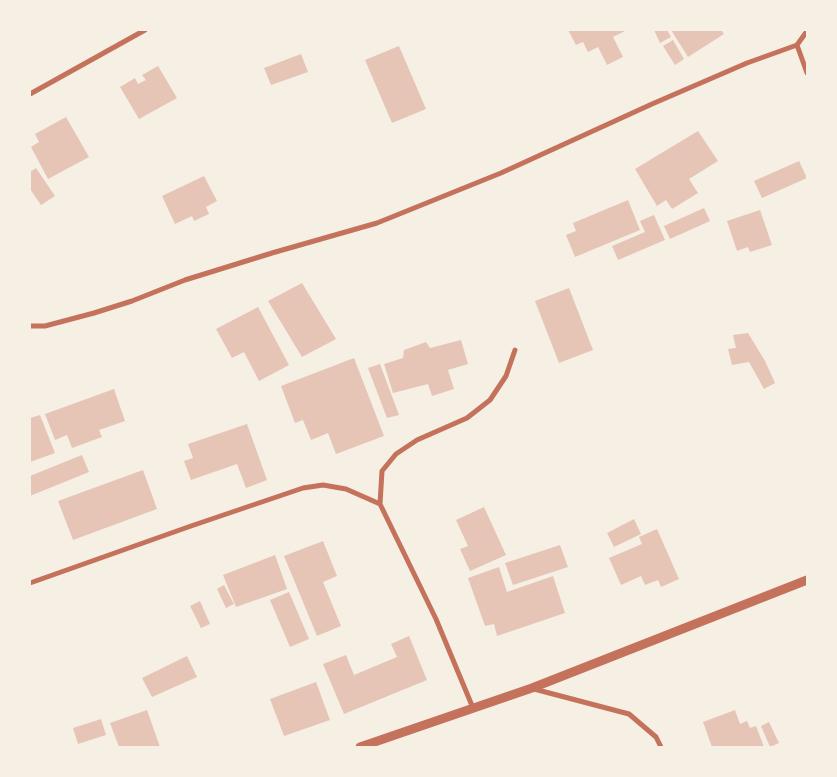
<!DOCTYPE html>
<style>
body{margin:0}
#map{position:relative;width:837px;height:777px;overflow:hidden;background:#f6efe4;font-family:Merriweather,serif}
canvas{display:block}
.frame{position:absolute;inset:0;border:31px solid #f6efe4;pointer-events:none}
</style>
<div id="map">
<canvas width="837" height="777"></canvas>
<div class="frame"></div>
</div>
<script>
const ctx = document.querySelector('canvas').getContext('2d');
ctx.lineJoin = 'round';
function fill(path, color) { ctx.fillStyle = color; ctx.fill(path, 'evenodd'); }
const poly = rows => new Path2D(rows.map(r => 'M' + r).join(''));
function stroke(path, color, width, dash) { ctx.strokeStyle = color; ctx.lineWidth = width; ctx.lineCap = dash ? 'butt' : 'round'; ctx.setLineDash(dash || []); ctx.stroke(path); }
fill(poly([
 [568,30,627,30,613,37,623,57,607,65,598,47,588,52,583,42,576,45],
 [654,30,667,30,671,37,660,43],
 [671,30,721,30,724,34,688,57],
 [673,40,684,59,675,65,663,46],
 [399,46,426,109,392,123,365,60],
 [301,54,308,72,271,85,264,68],
 [158,66,177,98,139,119,120,87,135,78,138,84,146,80,142,75],
 [66,117,89,157,48,179,31,147,39,142,35,134],
 [698,131,718,161,689,179,698,193,672,209,666,200,657,206,635,169],
 [799,161,807,178,762,198,754,181],
 [36,168,55,196,41,205,30,189,30,172],
 [204,176,217,201,206,207,209,214,194,221,192,216,175,224,162,196],
 [628,200,640,230,575,257,566,235,576,231,573,223],
 [704,208,710,221,670,239,664,226],
 [760,210,772,245,750,252,748,247,737,251,727,221],
 [654,215,665,240,618,260,612,246,645,232,640,221],
 [302,283,336,339,302,357,268,301],
 [569,288,593,350,559,363,535,301],
 [258,307,289,365,259,381,244,352,232,358,216,329],
 [748,333,765,361,775,383,764,389,749,362,732,365,728,349,736,348,733,335],
 [461,340,468,364,448,370,454,389,432,396,428,384,393,393,384,364,403,358,404,350,426,342,430,348],
 [354,358,384,436,336,454,328,433,311,440,303,420,295,423,281,386],
 [380,364,399,415,387,418,368,368],
 [114,389,125,421,99,430,102,437,72,448,67,435,55,440,45,414],
 [40,415,55,453,30,462,30,418],
 [247,424,267,480,246,488,237,464,191,480,184,461,193,458,188,444],
 [82,455,89,472,30,496,30,476],
 [143,470,157,509,73,540,58,501],
 [484,507,506,555,470,571,460,549,468,546,456,520],
 [634,519,641,534,614,547,607,533],
 [657,529,679,579,661,587,658,580,645,585,641,576,621,585,609,558,642,544,639,537],
 [323,541,337,576,323,582,341,626,317,636,284,556],
 [560,545,568,567,513,585,505,563],
 [275,555,287,589,236,607,223,575],
 [499,567,507,592,553,576,565,613,497,636,494,624,485,626,468,578],
 [224,585,234,604,226,608,217,589],
 [289,592,309,639,290,647,270,600],
 [200,601,210,624,201,628,190,606],
 [409,636,427,680,344,714,323,664,346,655,354,675,397,657,391,644],
 [187,656,197,677,152,697,142,678],
 [316,682,330,720,284,736,270,699],
 [147,710,160,747,119,747,110,723],
 [735,710,740,724,747,721,750,728,756,726,764,747,712,747,703,722],
 [101,719,106,735,78,744,73,728],
 [769,722,779,743,770,747,761,726]
]), '#e6c5b7');
stroke(poly([
 [797,45,807,73],
 [30,94,145,30],
 [30,326,45,326,94,313,132,301,185,280,272,253,377,223,501,173,652,104,747,63,797,45,807,31],
 [380,504,382,471,396,454,417,440,467,418,490,400,506,376,515,350],
 [30,583,191,526,303,488,323,485,346,489,380,504,436,619,473,708],
 [534,689,629,714,656,737,661,747]
]), '#c5725c', 5);
stroke(poly([
 [360,747,532,688,807,580]
]), '#c5725c', 9);
</script>
